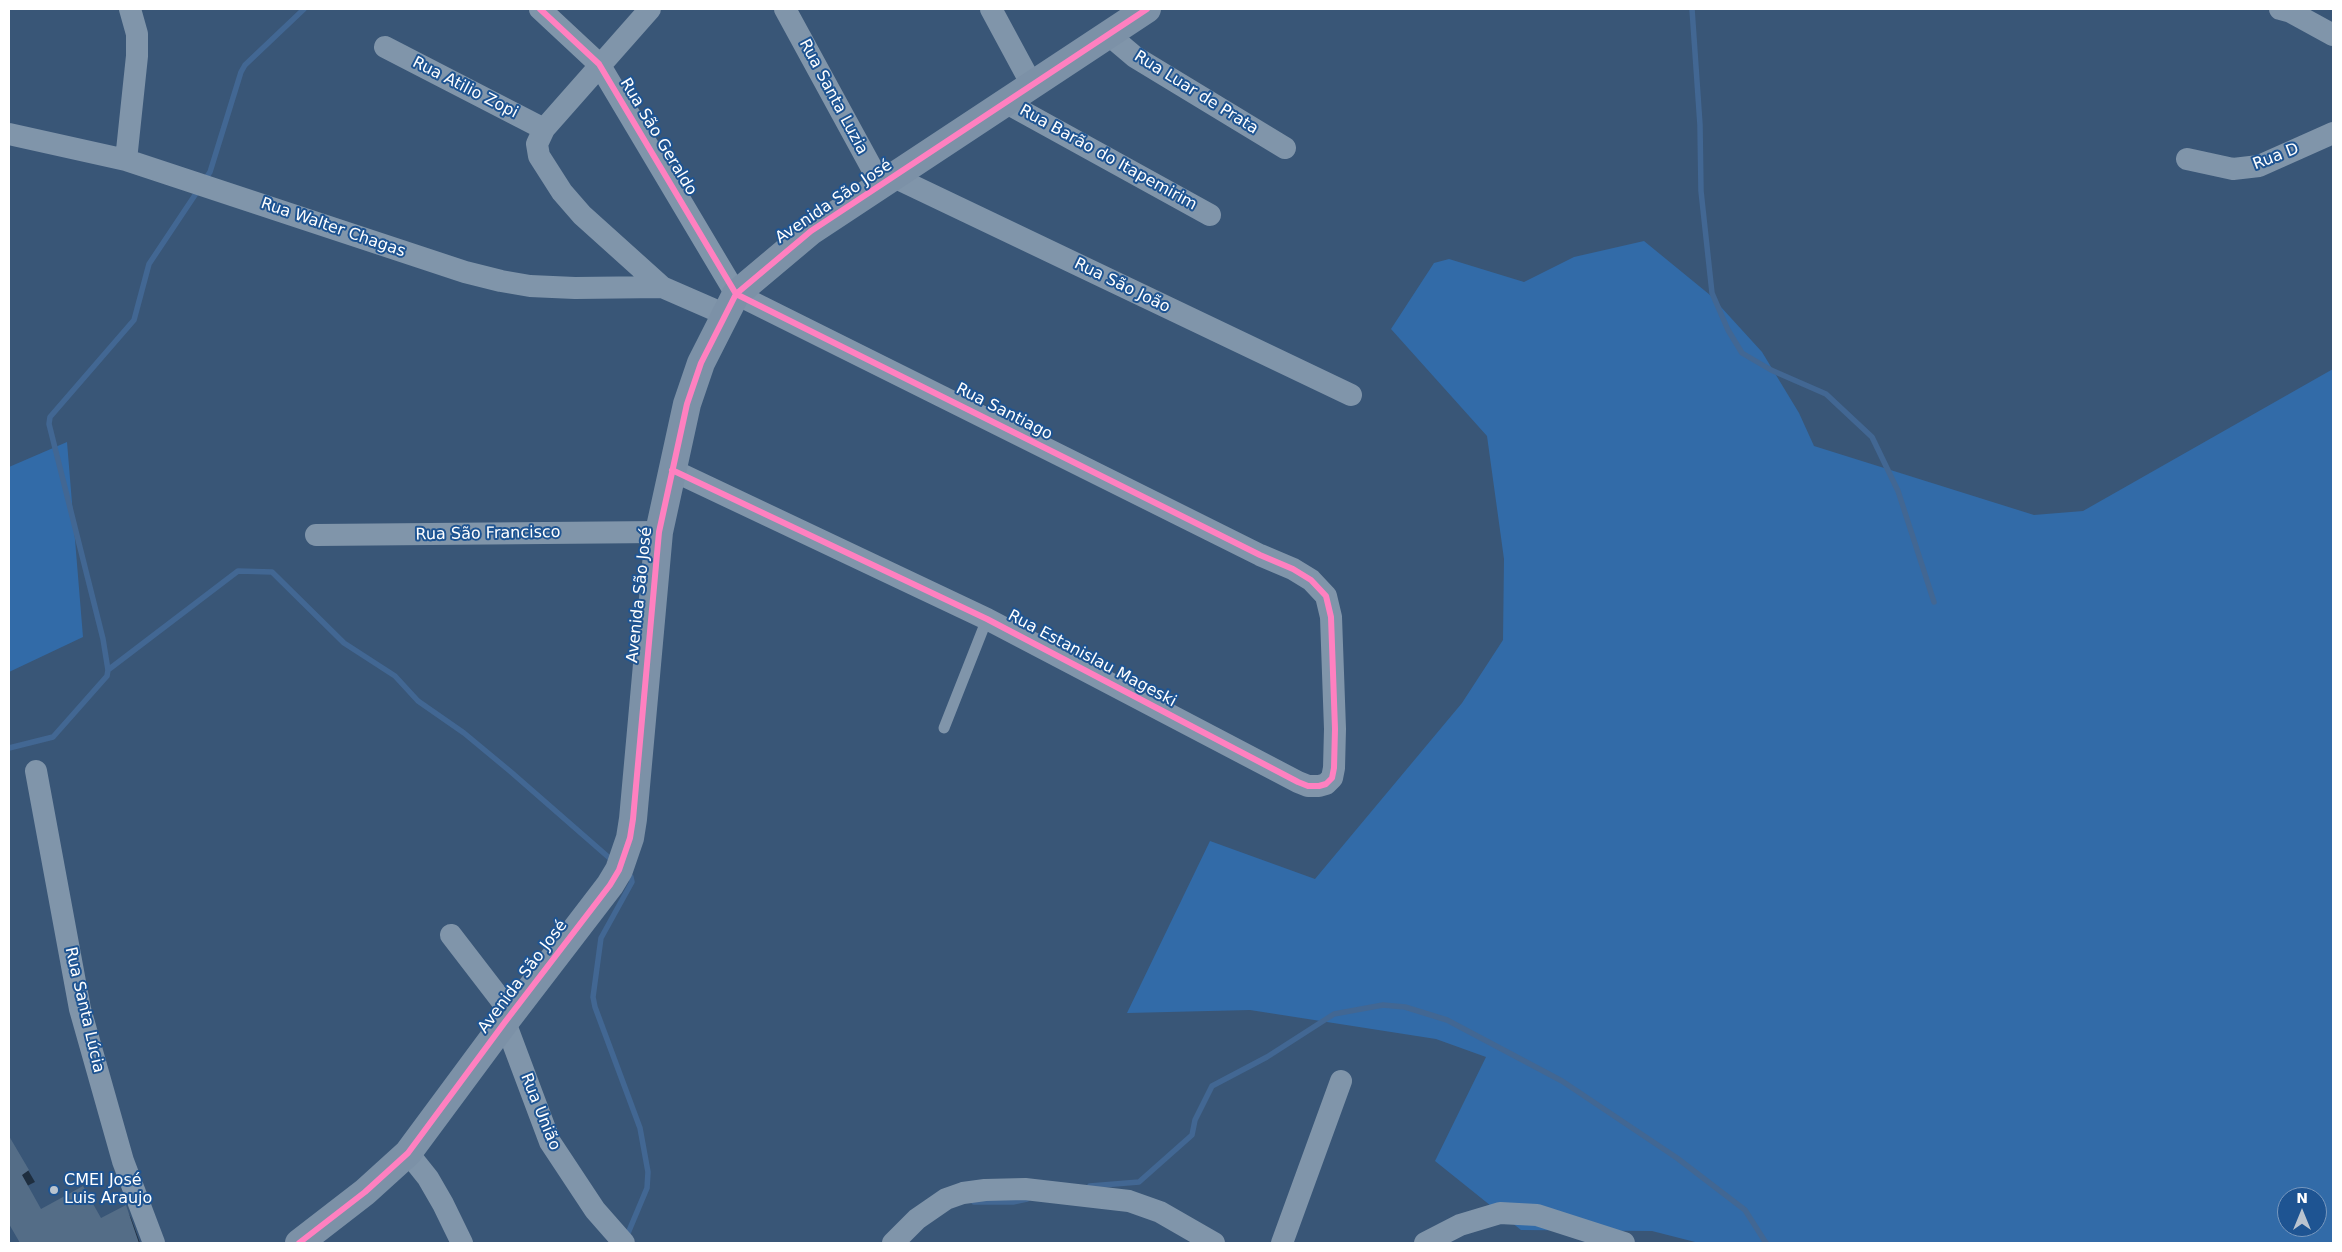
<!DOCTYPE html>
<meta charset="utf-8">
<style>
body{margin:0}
#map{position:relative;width:2342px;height:1252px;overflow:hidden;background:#395677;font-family:"DejaVu Sans",sans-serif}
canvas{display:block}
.frame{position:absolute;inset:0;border:10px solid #fff;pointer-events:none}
.north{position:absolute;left:2277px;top:1187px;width:50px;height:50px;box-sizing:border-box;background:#1e5492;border:1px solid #7898be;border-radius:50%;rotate:0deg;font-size:14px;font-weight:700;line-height:20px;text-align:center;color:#fff}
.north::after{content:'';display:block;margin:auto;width:18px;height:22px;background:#bac4cf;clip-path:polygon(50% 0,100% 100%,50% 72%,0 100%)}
</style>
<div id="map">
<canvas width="2342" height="1252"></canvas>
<div class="frame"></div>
<div class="north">N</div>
</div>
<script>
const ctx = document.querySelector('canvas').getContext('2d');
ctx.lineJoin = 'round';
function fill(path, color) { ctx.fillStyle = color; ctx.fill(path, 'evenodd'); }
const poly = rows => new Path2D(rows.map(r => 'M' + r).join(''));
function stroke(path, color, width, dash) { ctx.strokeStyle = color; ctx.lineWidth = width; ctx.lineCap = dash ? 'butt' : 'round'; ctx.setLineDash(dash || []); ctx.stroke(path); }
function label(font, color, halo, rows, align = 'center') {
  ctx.font = font + ' "DejaVu Sans",sans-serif'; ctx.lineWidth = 4; ctx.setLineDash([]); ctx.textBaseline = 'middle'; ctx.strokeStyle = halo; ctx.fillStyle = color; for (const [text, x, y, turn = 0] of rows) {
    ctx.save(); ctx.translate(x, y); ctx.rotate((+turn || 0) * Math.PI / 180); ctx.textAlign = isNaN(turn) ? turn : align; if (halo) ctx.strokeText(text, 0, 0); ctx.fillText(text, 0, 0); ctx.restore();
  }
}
fill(poly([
 [1644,241,1710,295,1762,352,1799,413,1814,446,2034,515,2083,511,2333,369,2333,1243,1699,1243,1652,1231,1521,1230,1435,1161,1486,1057,1436,1039,1250,1010,1127,1013,1210,841,1315,879,1462,703,1503,640,1504,559,1487,436,1391,329,1434,263,1449,259,1524,282,1574,257],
 [2287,1197,2317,1197,2317,1227,2287,1227],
 [67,442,83,637,9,672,9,467]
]), '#326ba8');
fill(poly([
 [18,1153,35,1182,27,1186,41,1211,101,1220,125,1207,131,1218,140,1243,21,1243,9,1221,9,1158]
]), '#0007');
stroke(poly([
 [1692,9,1700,125,1701,191,1712,293,1728,330,1742,353,1771,370,1826,394,1872,437,1898,491,1934,602],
 [204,181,210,172,241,72,245,65,304,9],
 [108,670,238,571,272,572,344,643,395,676,418,701,464,733,511,772,614,862],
 [9,748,53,737,107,676,108,670,103,639,49,424,50,417,134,320,149,264,199,189],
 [1090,1186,1139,1182,1192,1135,1195,1120,1212,1086,1267,1057,1334,1014,1383,1005,1405,1007,1447,1020,1562,1081,1677,1158,1745,1210,1766,1243],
 [974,1202,1013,1202,1027,1199],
 [626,1238,647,1188,648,1172,640,1128,595,1007,593,997,601,938,632,882,631,877,627,873]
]), '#426793', 5.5);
fill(poly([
 [9,1136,29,1170,22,1175,41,1209,83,1186,101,1218,126,1205,139,1243,20,1243,9,1224]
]), '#546d87');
stroke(poly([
 [944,728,987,619]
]), '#8095aa', 11);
stroke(poly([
 [540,9,599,64,736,294,1260,555,1293,569,1311,580,1326,596,1331,617,1335,729,1334,768,1332,778,1326,784,1319,786,1308,786,1298,782,987,619,672,470],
 [650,9,544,129,537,144,539,156,562,192,582,215,662,287,724,314],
 [785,9,881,185],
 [991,9,1032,85],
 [2280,9,2291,12,2333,35],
 [1109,35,1135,57,1285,148],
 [385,47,544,129],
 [1005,102,1210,215],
 [9,134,126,160,465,272,501,281,530,286,575,288,662,287],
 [2187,159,2233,169,2259,166,2333,133],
 [126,160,137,56,137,34,130,9],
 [894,177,1351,395],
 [316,535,659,532],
 [36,771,80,1009,123,1161,154,1243],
 [451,935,511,1013],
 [505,1022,550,1142,595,1210,624,1243],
 [408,1153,428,1178,443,1204,462,1243],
 [893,1243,917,1219,946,1199,963,1193,985,1190,1025,1189,1129,1201,1160,1212,1214,1243],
 [1282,1243,1341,1081],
 [1425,1243,1460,1225,1500,1213,1537,1215,1624,1243]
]), '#8095aa', 22);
stroke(poly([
 [299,1243,365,1192,408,1153,505,1022,610,885,619,870,630,838,633,819,659,532,687,404,701,363,736,294,811,231,1147,9]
]), '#7c91a7', 28);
stroke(poly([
 [540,9,599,64,736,294,1260,555,1293,569,1311,580,1326,596,1331,617,1335,729,1334,768,1332,778,1326,784,1319,786,1308,786,1298,782,987,619,672,470],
 [299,1243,365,1192,408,1153,505,1022,610,885,619,870,630,838,633,819,659,532,687,404,701,363,736,294,811,231,1147,9]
]), '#ff80c0', 6);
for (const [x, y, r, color] of [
 [54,1190,5,"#bac4cf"]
]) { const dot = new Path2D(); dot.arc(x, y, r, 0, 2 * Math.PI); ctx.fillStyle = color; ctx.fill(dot); stroke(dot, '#1e5492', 2); }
label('16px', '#fff', '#1e5492', [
 ["Rua Atilio Zopi",465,88,27],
 ["Rua Luar de Prata",1196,93,32],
 ["Rua Santa Luzia",833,97,62],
 ["Rua São Geraldo",658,137,59],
 ["Rua D",2276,157,-21],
 ["Rua Barão do Itapemirim",1108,158,29],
 ["Avenida São José",834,202,-34],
 ["Rua Walter Chagas",333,228,19],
 ["Rua São João",1122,286,26],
 ["Rua Santiago",1004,412,27],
 ["Rua São Francisco",488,534,-1],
 ["Avenida São José",640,595,-84],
 ["Rua Estanislau Mageski",1092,659,28],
 ["Avenida São José",523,977,-53],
 ["Rua Santa Lúcia",84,1010,77],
 ["Rua União",540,1112,68]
]);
label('16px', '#fff', '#1e5492', [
 ["CMEI José",64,1181],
 ["Luis Araujo",64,1199]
], 'left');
</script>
